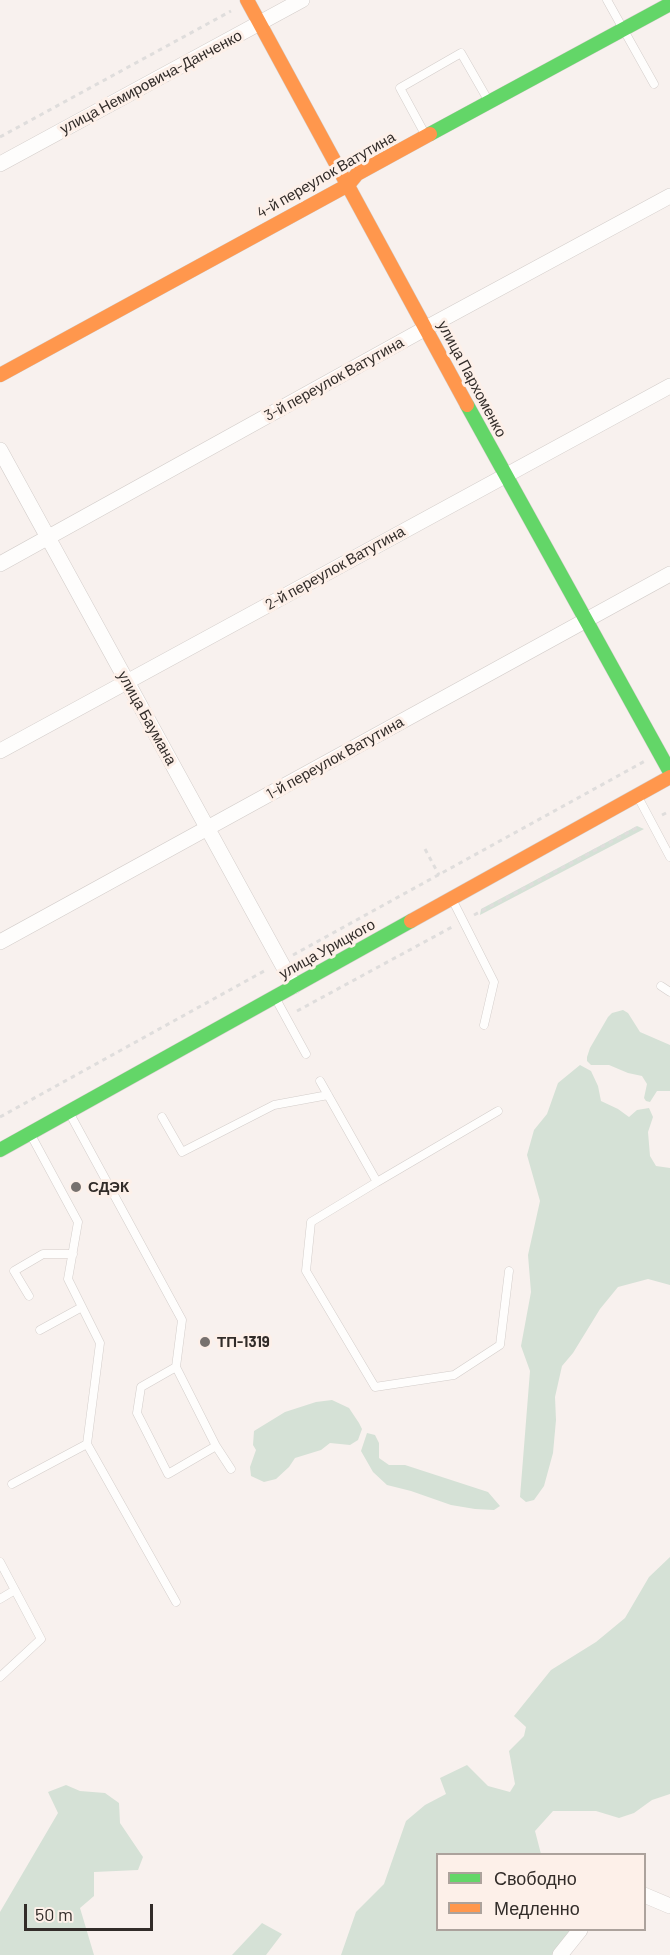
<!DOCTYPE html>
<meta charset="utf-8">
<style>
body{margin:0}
#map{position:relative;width:670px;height:1955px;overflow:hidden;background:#f8f1ee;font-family:Barlow,sans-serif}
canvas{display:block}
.legend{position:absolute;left:436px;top:1853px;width:210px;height:78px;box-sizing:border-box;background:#fdf0e9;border:2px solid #aca29c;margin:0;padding:8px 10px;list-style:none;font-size:18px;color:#322c29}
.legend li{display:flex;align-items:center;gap:12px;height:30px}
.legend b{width:30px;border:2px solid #aca29c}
.scale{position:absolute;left:24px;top:1904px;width:129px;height:27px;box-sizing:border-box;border:3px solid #322c29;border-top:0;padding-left:8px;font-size:18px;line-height:21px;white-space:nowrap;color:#322c29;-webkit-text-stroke:4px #fdf0e9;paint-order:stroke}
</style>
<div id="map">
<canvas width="670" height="1955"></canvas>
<ul class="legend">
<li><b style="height:8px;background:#63d668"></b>Свободно</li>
<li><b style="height:8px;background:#ff974d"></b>Медленно</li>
</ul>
<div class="scale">50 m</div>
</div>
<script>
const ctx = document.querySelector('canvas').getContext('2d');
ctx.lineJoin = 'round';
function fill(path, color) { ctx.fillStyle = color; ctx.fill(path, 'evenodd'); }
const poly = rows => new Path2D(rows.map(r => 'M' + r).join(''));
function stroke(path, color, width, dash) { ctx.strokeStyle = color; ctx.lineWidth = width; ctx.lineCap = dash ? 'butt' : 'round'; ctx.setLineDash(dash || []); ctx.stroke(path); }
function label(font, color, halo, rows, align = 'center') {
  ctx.font = font + ' Barlow,sans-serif'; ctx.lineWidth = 6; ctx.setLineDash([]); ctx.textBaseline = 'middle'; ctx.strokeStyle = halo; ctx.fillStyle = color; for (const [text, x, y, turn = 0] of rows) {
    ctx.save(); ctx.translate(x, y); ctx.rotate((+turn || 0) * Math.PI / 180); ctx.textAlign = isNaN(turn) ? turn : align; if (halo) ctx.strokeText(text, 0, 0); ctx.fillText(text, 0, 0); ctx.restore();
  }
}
fill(poly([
 [637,826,644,829,480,915,481,909],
 [623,1010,628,1013,640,1032,670,1045,670,1091,657,1091,650,1102,646,1101,644,1098,647,1084,642,1076,628,1073,609,1065,591,1065,587,1061,587,1057,590,1048,608,1017,612,1013],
 [580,1065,591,1071,598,1086,601,1101,618,1109,629,1117,637,1110,649,1108,653,1117,648,1132,650,1156,656,1166,670,1168,670,1285,648,1279,618,1287,600,1309,573,1353,562,1366,555,1397,556,1420,553,1453,544,1486,534,1500,526,1502,520,1497,530,1371,521,1346,531,1292,528,1255,540,1201,527,1155,534,1130,547,1114,558,1083],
 [332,1400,349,1408,359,1423,362,1429,358,1440,350,1445,330,1443,321,1450,295,1458,289,1467,276,1479,264,1482,251,1476,250,1467,256,1450,253,1445,254,1431,285,1412,316,1402],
 [367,1433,375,1435,379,1443,379,1458,389,1465,405,1465,488,1492,500,1506,494,1510,475,1509,451,1505,411,1491,387,1485,373,1472,361,1451],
 [670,1557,670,1794,652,1800,634,1813,619,1818,596,1811,553,1811,535,1831,541,1854,438,1854,438,1930,574,1930,553,1955,341,1955,356,1912,384,1884,406,1821,425,1805,446,1794,440,1778,467,1765,488,1786,510,1792,515,1784,509,1751,524,1736,526,1727,514,1716,551,1670,596,1642,625,1618,649,1577],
 [66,1785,80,1791,105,1793,119,1803,120,1823,143,1857,138,1870,94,1872,94,1896,80,1908,94,1955,0,1955,0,1912,58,1813,48,1792],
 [262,1923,282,1934,266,1955,232,1955]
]), '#d5e1d6');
const lane = poly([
 [607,0,654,84],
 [426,136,400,88,461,53,488,100],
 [638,797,670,857],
 [454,903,494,982,484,1025],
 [661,986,670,992],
 [277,1001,306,1054],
 [320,1081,377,1182,498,1111],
 [70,1114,182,1320,176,1367,216,1446,231,1469],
 [162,1117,182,1152,274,1105,328,1095],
 [377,1182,311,1222,306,1271,375,1387,454,1375,500,1345,509,1271],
 [29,1296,14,1271,43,1254,73,1254],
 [40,1330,82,1307],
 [176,1367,141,1387,137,1413,168,1474,216,1446],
 [87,1444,176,1602],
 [12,1484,87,1444,100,1343,68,1279,78,1222,32,1137],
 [0,1562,41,1639,0,1677],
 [0,1599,15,1590]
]);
const street = poly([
 [0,164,302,0],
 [0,450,294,986],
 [0,564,426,328,670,196],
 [0,751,670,386],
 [0,942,670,574],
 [644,1895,670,1906],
 [560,1955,580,1930]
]);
const fast = poly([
 [430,134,670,4],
 [467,405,670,772],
 [0,1150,411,921]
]);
const slow = poly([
 [247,0,467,405],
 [0,375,348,185,357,174,430,134],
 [411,921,670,777]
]);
stroke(lane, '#d3cdca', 9);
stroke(street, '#d3cdca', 16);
stroke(fast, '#d3cdca', 15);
stroke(slow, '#d3cdca', 15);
stroke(poly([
 [0,137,231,11],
 [662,815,670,811],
 [425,849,439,875],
 [474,915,640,826],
 [293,955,645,761],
 [297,1011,452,927],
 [0,1117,266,970]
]), '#dfdddc', 3, [4.5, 4.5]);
stroke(lane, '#fefdfc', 8);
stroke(street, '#fefdfc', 15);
stroke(fast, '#63d668', 14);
stroke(slow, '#ff974d', 14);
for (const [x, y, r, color] of [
 [76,1187,6,"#77716e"],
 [205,1342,6,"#77716e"]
]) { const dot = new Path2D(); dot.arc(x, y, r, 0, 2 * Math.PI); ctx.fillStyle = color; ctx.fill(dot); stroke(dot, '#fdf0e9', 2); }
label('15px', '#322c29', '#fdf0e9', [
 ["улица Немировича-Данченко",151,82,-28],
 ["4-й переулок Ватутина",326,175,-30],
 ["3-й переулок Ватутина",334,379,-29],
 ["улица Пархоменко",472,379,62],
 ["2-й переулок Ватутина",335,568,-29],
 ["улица Баумана",147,718,61],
 ["1-й переулок Ватутина",335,758,-29],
 ["улица Урицкого",327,949,-29]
]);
label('bold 15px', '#322c29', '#fdf0e9', [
 ["СДЭК",88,1187],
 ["ТП-1319",217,1342]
], 'left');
</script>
